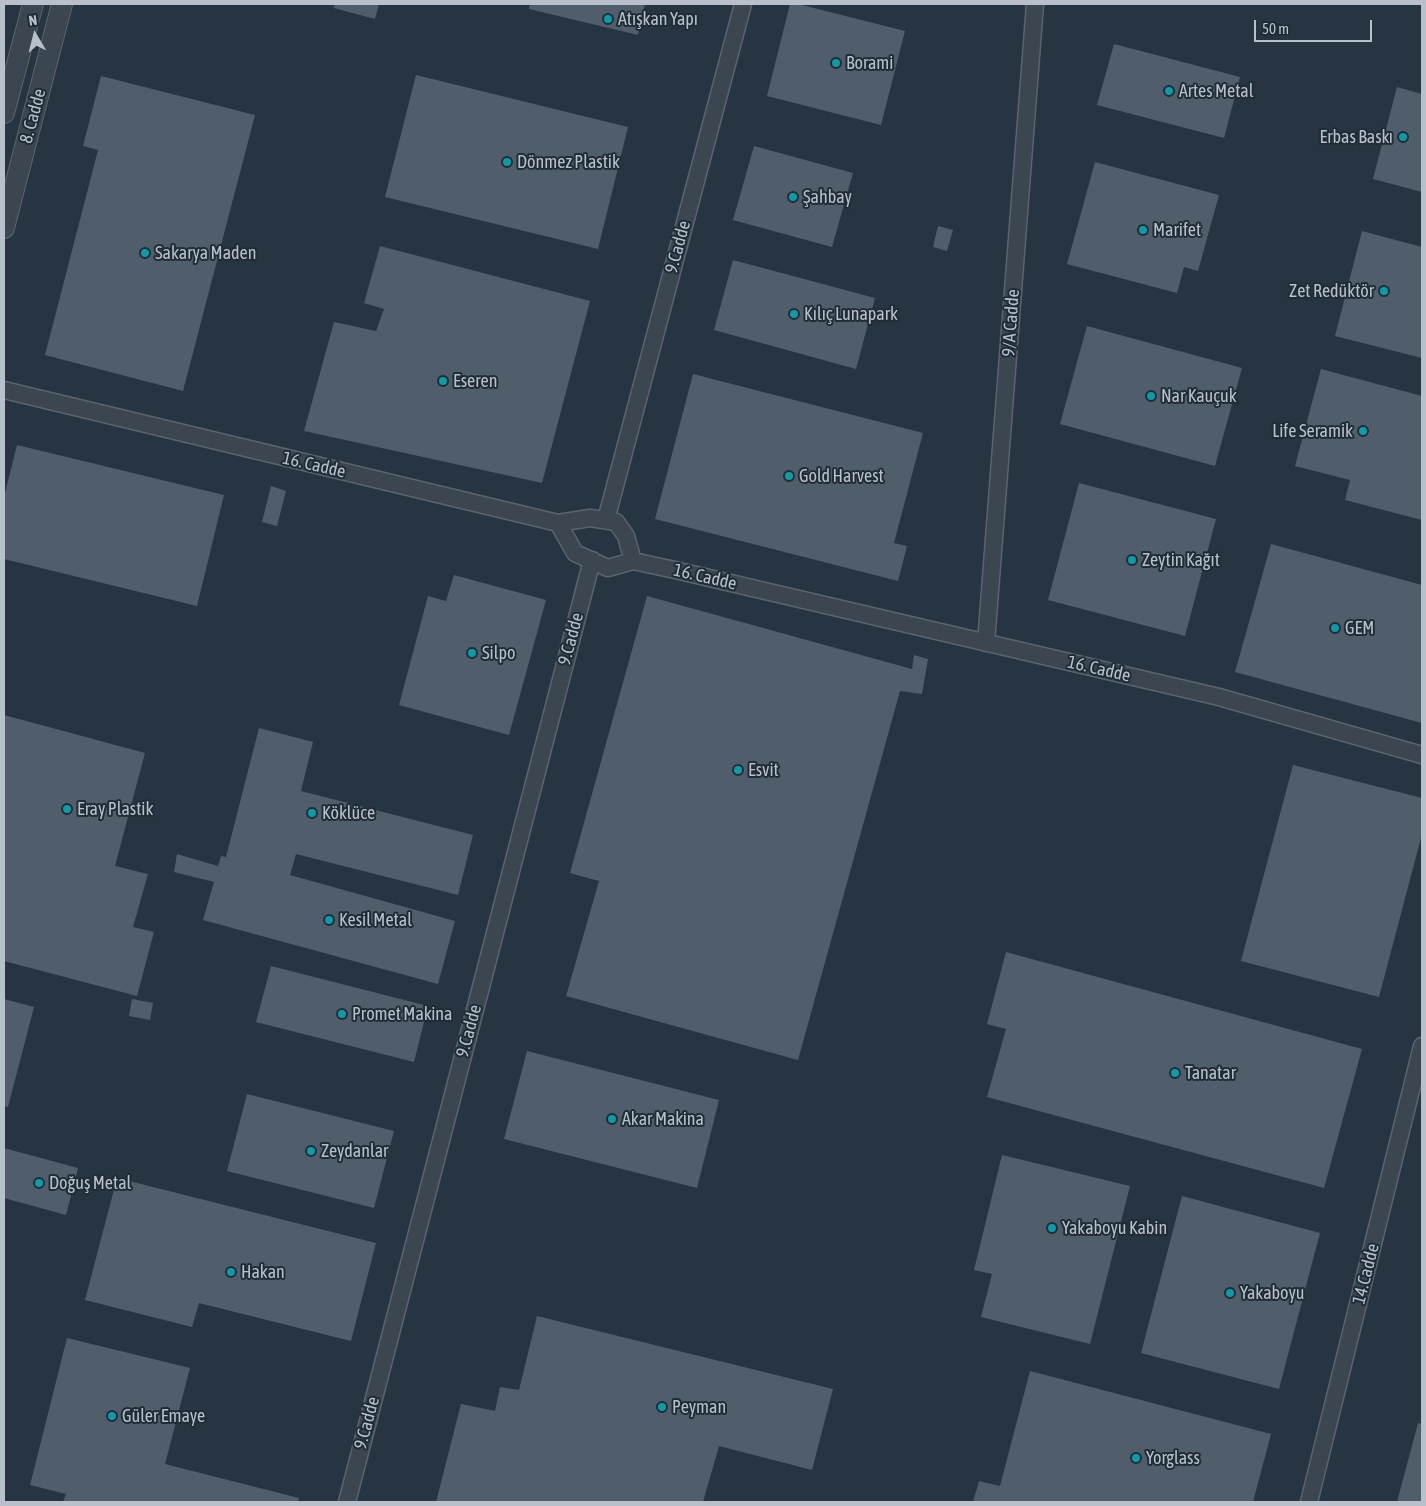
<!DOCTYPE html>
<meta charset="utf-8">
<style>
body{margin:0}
#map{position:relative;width:1426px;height:1506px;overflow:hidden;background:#273542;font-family:"Asap Condensed",sans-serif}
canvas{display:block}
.frame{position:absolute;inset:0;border:5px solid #b8c1cb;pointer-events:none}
.north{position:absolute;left:10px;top:10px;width:50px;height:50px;-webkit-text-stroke:4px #202c37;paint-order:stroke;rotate:352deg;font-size:14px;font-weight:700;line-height:20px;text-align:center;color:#b8c1cb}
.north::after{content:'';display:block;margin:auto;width:18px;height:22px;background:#b8c1cb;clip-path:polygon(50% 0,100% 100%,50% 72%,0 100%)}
.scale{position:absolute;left:1254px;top:20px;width:118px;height:22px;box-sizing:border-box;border:2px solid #b8c1cb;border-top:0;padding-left:6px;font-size:15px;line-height:18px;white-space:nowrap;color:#b8c1cb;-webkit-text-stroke:4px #202c37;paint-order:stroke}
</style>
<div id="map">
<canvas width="1426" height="1506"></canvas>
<div class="frame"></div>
<div class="north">N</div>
<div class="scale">50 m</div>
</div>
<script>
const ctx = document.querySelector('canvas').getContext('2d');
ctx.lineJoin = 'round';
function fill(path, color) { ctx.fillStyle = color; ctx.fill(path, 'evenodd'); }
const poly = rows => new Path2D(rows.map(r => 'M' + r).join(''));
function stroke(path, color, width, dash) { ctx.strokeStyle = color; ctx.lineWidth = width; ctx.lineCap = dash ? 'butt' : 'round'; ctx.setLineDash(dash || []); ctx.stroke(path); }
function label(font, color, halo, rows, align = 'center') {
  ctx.font = font + ' "Asap Condensed",sans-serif'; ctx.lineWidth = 4; ctx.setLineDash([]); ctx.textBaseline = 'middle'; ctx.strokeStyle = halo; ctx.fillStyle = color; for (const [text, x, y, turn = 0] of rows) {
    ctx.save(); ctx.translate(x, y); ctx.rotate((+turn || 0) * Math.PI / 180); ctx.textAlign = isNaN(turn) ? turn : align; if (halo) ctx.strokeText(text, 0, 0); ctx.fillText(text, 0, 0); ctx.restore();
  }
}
fill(poly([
 [335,4,379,4,375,19,334,8],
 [530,4,645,4,638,35,529,9],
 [790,4,798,4,905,31,881,125,767,96],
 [1114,44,1240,77,1224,138,1097,105],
 [416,75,628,127,598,249,385,197],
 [101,76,255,115,183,391,45,355,98,150,83,146],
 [1397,87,1422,94,1422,192,1373,179],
 [754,146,853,173,832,247,733,220],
 [1095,162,1219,195,1198,271,1184,267,1177,293,1067,264],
 [938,226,953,230,947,251,933,247],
 [1362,231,1422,247,1422,358,1335,336],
 [380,246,590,301,542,483,304,431,334,322,376,331,384,309,364,303],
 [733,260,875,298,856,369,714,330],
 [1087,326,1242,368,1215,466,1060,424],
 [1321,369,1422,396,1422,520,1345,500,1350,480,1295,466],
 [693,374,923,433,894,543,907,546,898,581,655,519],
 [17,445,224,495,197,606,4,559,4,497],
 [1079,483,1216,519,1185,636,1048,600],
 [271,486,286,491,277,526,262,522],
 [1271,544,1422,585,1422,723,1235,672],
 [454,575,546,600,509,735,399,705,428,596,446,601],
 [647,596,912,669,914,655,928,659,922,694,900,691,798,1060,566,996,599,881,570,873],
 [4,715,145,753,115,866,148,874,133,927,154,932,137,996,4,961],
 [259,728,313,742,301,791,473,835,458,895,296,854,290,875,455,921,438,984,203,920,214,882,174,872,177,854,218,866,221,856,226,857],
 [1293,765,1422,798,1422,834,1379,997,1241,961],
 [1006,952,1362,1049,1324,1188,987,1097,1006,1029,987,1024],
 [271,966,428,1006,414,1062,256,1022],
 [4,999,34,1007,8,1107,4,1106],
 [132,999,153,1003,150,1020,129,1016],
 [527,1051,719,1100,697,1188,504,1139],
 [247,1094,394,1131,374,1208,227,1171],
 [4,1148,78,1168,66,1215,4,1198],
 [1002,1155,1130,1186,1090,1344,981,1317,992,1274,974,1270],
 [117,1178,376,1243,351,1341,199,1303,192,1327,85,1300],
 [1182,1196,1320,1233,1279,1389,1141,1353],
 [537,1316,833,1389,812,1470,719,1446,703,1502,436,1502,461,1404,495,1411,500,1387,519,1390],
 [67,1338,190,1368,165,1464,299,1498,298,1502,63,1502,66,1494,30,1485],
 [1030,1371,1271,1434,1253,1502,973,1502,979,1481,1000,1486],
 [1418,1423,1422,1424,1422,1502,1397,1502]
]), '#505e6c');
const minor = poly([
 [4,390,558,523,575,553,608,568,633,561,675,570,1219,697,1422,755],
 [606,520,743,4],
 [558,523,590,518,616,522,626,536,633,561],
 [986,643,1035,4],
 [347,1502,592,560],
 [1309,1502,1422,1046]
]);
const tertiary = poly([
 [4,113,33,4],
 [4,228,62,4]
]);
stroke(minor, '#59646f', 19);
stroke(tertiary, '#59646f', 22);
stroke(minor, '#3b4651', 16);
stroke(tertiary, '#3b4651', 20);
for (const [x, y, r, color] of [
 [608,19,5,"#0f9aa8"],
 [836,63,5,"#0f9aa8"],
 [1169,91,5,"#0f9aa8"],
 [1403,137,5,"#0f9aa8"],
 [507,162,5,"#0f9aa8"],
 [793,197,5,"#0f9aa8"],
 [1143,230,5,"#0f9aa8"],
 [145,253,5,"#0f9aa8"],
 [1384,291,5,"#0f9aa8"],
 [794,314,5,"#0f9aa8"],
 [443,381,5,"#0f9aa8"],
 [1151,396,5,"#0f9aa8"],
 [1363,431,5,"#0f9aa8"],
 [789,476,5,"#0f9aa8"],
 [1132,560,5,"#0f9aa8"],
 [1335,628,5,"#0f9aa8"],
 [472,653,5,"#0f9aa8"],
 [738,770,5,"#0f9aa8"],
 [67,809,5,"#0f9aa8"],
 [312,813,5,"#0f9aa8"],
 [329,920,5,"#0f9aa8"],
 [342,1014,5,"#0f9aa8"],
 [1175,1073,5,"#0f9aa8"],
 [612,1119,5,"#0f9aa8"],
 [311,1151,5,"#0f9aa8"],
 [39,1183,5,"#0f9aa8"],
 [1052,1228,5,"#0f9aa8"],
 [231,1272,5,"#0f9aa8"],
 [1230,1293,5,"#0f9aa8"],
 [662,1407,5,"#0f9aa8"],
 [112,1416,5,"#0f9aa8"],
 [1136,1458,5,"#0f9aa8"]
]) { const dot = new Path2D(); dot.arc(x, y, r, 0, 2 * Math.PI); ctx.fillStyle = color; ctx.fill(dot); stroke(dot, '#202c37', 2); }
label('18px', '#b8c1cb', '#202c37', [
 ["Atışkan Yapı",618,19],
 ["Borami",846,63],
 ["Artes Metal",1179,91],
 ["Erbas Baskı",1393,137,"right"],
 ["Dönmez Plastik",517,162],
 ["Şahbay",803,197],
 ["Marifet",1153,230],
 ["Sakarya Maden",155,253],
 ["Zet Redüktör",1374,291,"right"],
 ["Kılıç Lunapark",804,314],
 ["Eseren",453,381],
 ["Nar Kauçuk",1161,396],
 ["Life Seramik",1353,431,"right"],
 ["Gold Harvest",799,476],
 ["Zeytin Kağıt",1142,560],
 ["GEM",1345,628],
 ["Silpo",482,653],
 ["Esvit",748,770],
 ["Eray Plastik",77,809],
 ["Köklüce",322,813],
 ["Kesil Metal",339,920],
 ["Promet Makina",352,1014],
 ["Tanatar",1185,1073],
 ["Akar Makina",622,1119],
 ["Zeydanlar",321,1151],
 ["Doğuş Metal",49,1183],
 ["Yakaboyu Kabin",1062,1228],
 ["Hakan",241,1272],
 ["Yakaboyu",1240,1293],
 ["Peyman",672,1407],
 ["Güler Emaye",122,1416],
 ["Yorglass",1146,1458]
], 'left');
label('18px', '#b8c1cb', '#202c37', [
 ["8. Cadde",33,116,-75],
 ["9.Cadde",678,247,-75],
 ["9/A Cadde",1011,323,-86],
 ["16. Cadde",314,465,13],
 ["16. Cadde",705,577,13],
 ["9.Cadde",571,639,-75],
 ["16. Cadde",1099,669,13],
 ["9.Cadde",469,1031,-75],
 ["14.Cadde",1366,1274,-76],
 ["9.Cadde",367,1423,-75]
]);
</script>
